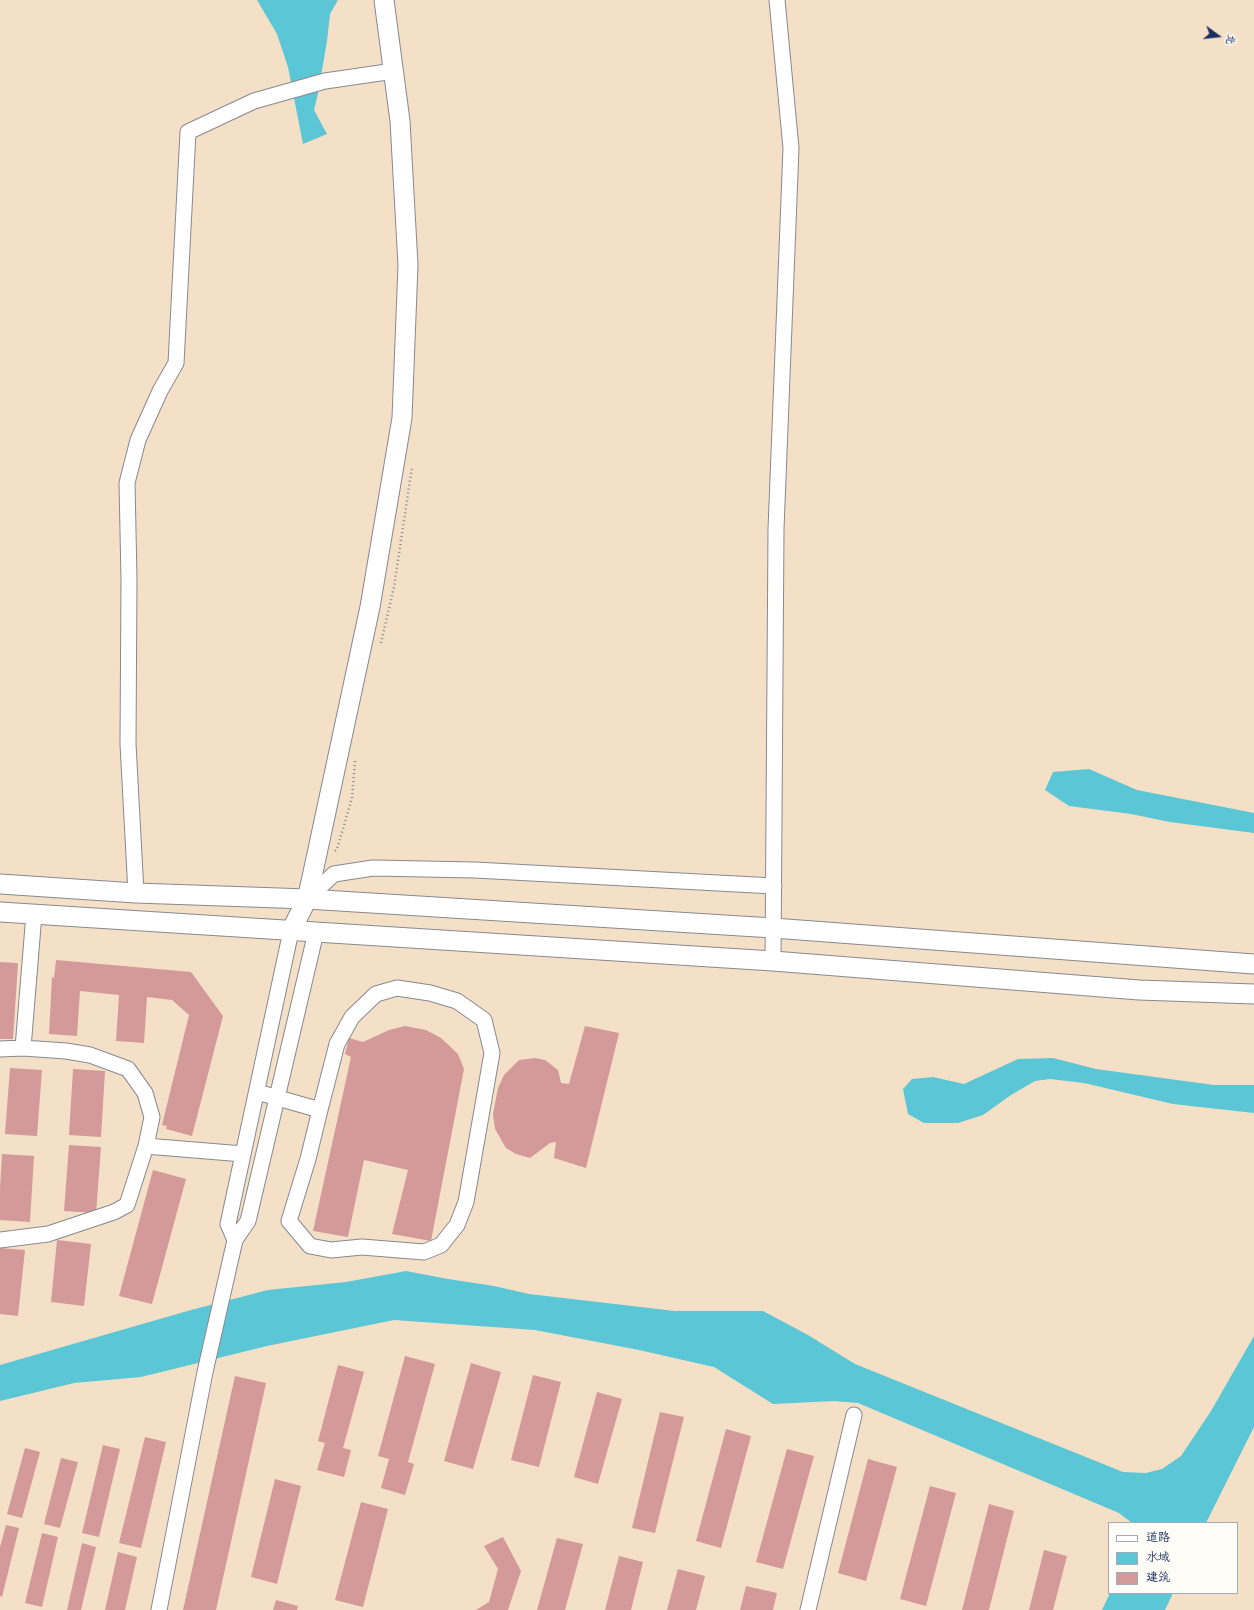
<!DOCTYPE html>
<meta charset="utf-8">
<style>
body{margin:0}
#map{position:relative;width:1254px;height:1610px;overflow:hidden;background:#f4e0c6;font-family:Dekko,"LXGW WenKai TC",sans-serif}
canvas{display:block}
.legend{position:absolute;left:1108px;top:1522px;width:130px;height:72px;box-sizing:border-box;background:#fdfcf7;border:1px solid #a3aaba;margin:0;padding:5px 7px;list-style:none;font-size:12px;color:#1b2f5e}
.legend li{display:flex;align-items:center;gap:8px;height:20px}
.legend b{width:20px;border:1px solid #a3aaba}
.north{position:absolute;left:1198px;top:16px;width:40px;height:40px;-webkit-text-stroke:3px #fdfcf7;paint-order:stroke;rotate:105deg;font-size:11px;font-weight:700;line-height:16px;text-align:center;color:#1b2f5e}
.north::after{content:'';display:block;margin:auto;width:14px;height:18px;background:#1b2f5e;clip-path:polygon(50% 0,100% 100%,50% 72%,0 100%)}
</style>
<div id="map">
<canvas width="1254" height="1610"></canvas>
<ul class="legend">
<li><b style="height:5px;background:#fff"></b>道路</li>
<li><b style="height:11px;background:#5bc6d5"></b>水域</li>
<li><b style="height:11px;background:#d49a99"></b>建筑</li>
</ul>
<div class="north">北</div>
</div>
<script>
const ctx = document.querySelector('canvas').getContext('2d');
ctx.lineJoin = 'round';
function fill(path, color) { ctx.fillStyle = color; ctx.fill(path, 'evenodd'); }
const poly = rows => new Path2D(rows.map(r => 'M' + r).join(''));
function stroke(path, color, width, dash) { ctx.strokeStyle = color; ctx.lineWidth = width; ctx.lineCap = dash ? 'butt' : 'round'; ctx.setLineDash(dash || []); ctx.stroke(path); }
fill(poly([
 [257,0,338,0,330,14,327,41,318,93,314,110,327,134,303,144,288,67,277,34],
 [1089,769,1137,790,1254,813,1254,833,1170,822,1131,814,1069,806,1045,790,1053,772],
 [1053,1058,1096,1069,1214,1085,1254,1085,1254,1113,1173,1104,1084,1083,1050,1079,1035,1081,1011,1095,983,1115,958,1123,924,1123,908,1114,903,1089,912,1079,933,1077,964,1084,1018,1059],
 [406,1271,448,1279,494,1286,529,1294,675,1311,763,1311,808,1335,855,1364,1123,1472,1146,1473,1162,1469,1181,1456,1211,1411,1254,1336,1254,1427,1206,1523,1132,1523,1119,1513,858,1403,834,1401,773,1404,714,1367,639,1350,535,1330,394,1320,267,1346,141,1377,74,1383,0,1401,0,1365,191,1310,268,1290,346,1282],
 [1110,1593,1173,1593,1165,1610,1102,1610]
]), '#5bc6d5');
fill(poly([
 [56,960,191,972,223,1016,192,1136,166,1129,167,1126,162,1125,189,1015,172,1000,147,997,144,1043,116,1041,119,995,80,991,77,1036,49,1034,52,977,54,978],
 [0,962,17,963,18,964,13,1039,0,1039],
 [405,1026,426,1030,441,1038,458,1054,464,1069,431,1241,392,1234,408,1170,364,1160,348,1237,313,1231,351,1057,345,1054,349,1038,363,1042,389,1030],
 [585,1026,619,1033,586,1168,554,1158,556,1142,550,1143,530,1158,516,1154,506,1148,495,1129,493,1114,498,1088,504,1075,519,1060,535,1058,545,1060,558,1070,561,1083,569,1084],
 [10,1068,42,1070,37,1136,5,1134],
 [73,1069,105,1071,101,1137,69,1135],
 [69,1145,101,1147,96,1213,64,1211],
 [2,1154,34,1156,30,1222,0,1220,0,1188],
 [153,1170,186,1179,152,1304,119,1296],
 [57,1240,91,1244,84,1306,51,1302],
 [0,1248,25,1250,18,1316,0,1314],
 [405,1356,435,1364,408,1462,414,1464,405,1495,381,1488,389,1459,378,1456],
 [471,1363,501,1372,473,1469,444,1461],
 [338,1365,364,1372,343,1448,351,1450,344,1477,317,1470,325,1443,318,1441],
 [533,1375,561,1382,539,1467,511,1460],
 [235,1376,266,1383,216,1610,183,1610],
 [597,1392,622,1399,598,1484,574,1477],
 [660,1412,684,1417,655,1533,632,1528],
 [726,1429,751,1436,721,1548,696,1541],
 [145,1437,166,1442,141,1548,119,1543],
 [103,1445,120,1449,99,1537,82,1533],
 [25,1448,40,1452,22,1518,7,1514],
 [787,1449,814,1456,783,1569,756,1562],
 [61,1458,78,1462,60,1528,44,1524],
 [868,1459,897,1467,866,1581,838,1573],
 [275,1479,301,1486,277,1584,251,1577],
 [930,1486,956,1493,926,1606,900,1599],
 [361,1502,388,1509,363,1607,335,1600],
 [989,1504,1014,1511,989,1610,962,1610],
 [6,1525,19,1528,2,1597,0,1596,0,1547],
 [42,1533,58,1537,42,1607,25,1603],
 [503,1537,521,1571,508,1610,476,1610,489,1602,498,1569,484,1546],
 [557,1538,583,1544,565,1610,537,1610],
 [82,1543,96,1547,81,1610,67,1610],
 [1044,1550,1067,1556,1053,1610,1029,1610],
 [118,1552,137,1557,125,1610,105,1610],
 [619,1556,643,1562,631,1610,605,1610],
 [678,1569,705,1576,696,1610,667,1610],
 [746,1586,777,1593,773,1610,740,1610],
 [276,1600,298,1606,297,1610,273,1610]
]), '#d49a99');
const minor = poly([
 [136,893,128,744,129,579,127,483,138,440,160,391,176,363,188,132,254,101,325,81,394,71],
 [307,899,334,874,373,868,475,870,774,886],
 [773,961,776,529,791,148,777,0],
 [23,1048,34,914],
 [0,1049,23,1048,66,1051,90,1055,128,1069,145,1093,152,1117,146,1146],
 [257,1092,320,1110,308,1159,289,1221,310,1246,331,1250,362,1247,424,1252,441,1245,457,1225,466,1202,492,1053,484,1020,457,1001,430,993,397,988,376,994,352,1017,337,1044,320,1110],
 [0,1240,48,1234,114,1212,127,1205,146,1146,243,1154],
 [235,1240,248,1221,316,932],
 [159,1610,205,1372,235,1240,228,1224,291,931],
 [808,1610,854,1415]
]);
const major = poly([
 [0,884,136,893,307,899,773,928,1254,964],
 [0,912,773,961,1139,990,1254,994],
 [291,931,307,899,312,877,370,607,402,418,408,265,400,121,384,0]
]);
stroke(minor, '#888892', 17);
stroke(major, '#888892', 21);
stroke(poly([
 [381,643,394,587,412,467],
 [335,851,337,849,352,798,355,761]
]), '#888892', 2.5, [1, 3]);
stroke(minor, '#fff', 15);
stroke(major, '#fff', 19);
</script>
